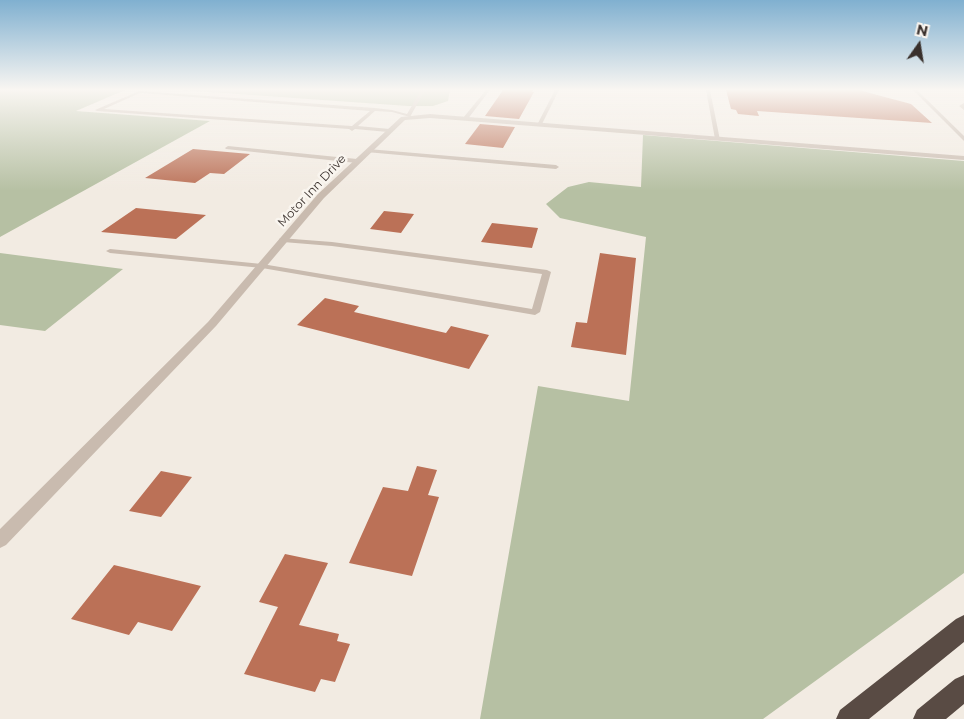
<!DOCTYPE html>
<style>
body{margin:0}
#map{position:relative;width:964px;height:719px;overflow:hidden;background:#f2ebe2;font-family:Montserrat,sans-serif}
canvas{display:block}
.north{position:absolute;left:894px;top:20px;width:50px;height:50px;-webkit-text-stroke:4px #f9f5ef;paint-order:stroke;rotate:13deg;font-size:14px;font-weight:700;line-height:20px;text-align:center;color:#39302c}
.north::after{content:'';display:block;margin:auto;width:18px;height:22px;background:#39302c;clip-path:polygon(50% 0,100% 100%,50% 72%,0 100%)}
</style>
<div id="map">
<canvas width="964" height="719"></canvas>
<div class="north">N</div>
</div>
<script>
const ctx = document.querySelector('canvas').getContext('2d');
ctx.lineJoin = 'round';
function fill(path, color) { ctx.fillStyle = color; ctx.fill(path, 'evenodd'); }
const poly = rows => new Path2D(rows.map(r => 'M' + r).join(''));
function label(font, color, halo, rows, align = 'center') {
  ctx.font = font + ' Montserrat,sans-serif'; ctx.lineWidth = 5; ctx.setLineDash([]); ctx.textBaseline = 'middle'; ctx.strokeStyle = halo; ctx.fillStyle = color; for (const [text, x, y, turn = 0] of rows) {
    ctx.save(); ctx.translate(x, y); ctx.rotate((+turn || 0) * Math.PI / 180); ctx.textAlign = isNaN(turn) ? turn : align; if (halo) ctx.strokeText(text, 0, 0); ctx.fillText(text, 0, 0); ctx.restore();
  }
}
fill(poly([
 [0,90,125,90,76,111,210,121,0,237],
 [180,90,450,90,448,101,433,106,408,106],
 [643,135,964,161,964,573,763,719,480,719,538,386,629,401,646,237,560,218,546,204,568,187,589,182,641,187],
 [0,253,123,269,45,331,0,325]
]), '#b6c0a3');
fill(poly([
 [503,90,533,90,532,92,534,92,519,119,485,116],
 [726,90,859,90,911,104,932,123,757,111,759,116,738,114,736,110,731,109],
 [480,124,515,127,503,148,465,144],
 [193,149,250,154,224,174,210,173,195,183,145,178],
 [136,208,206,215,176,239,101,232],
 [384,211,414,214,401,233,370,229],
 [492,223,538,228,532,248,481,242],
 [600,253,636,258,626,355,571,347,576,322,587,323],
 [325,298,359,306,354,312,446,333,451,326,489,335,469,369,297,325],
 [417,466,437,470,428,495,439,497,412,576,349,563,383,487,408,491],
 [161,471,192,477,161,517,129,511],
 [285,554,328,563,299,625,339,634,337,641,350,644,335,682,321,679,315,692,244,674,278,607,259,602],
 [114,565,201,586,172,631,138,622,129,635,71,619]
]), '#bb7157');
fill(poly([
 [421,90,425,90,410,117,392,112,375,111,358,126,390,129,390,131,388,132,355,129,352,131,349,129,97,111,95,110,139,91,375,108,392,110,407,114,421,90],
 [140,93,370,111,352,126,104,109,140,93],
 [486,90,490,90,467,120,463,120,463,118,486,90],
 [555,90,559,90,542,124,537,125,555,90],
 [706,90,710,90,720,140,715,139,706,90],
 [913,90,917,90,964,136,964,141,913,90],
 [964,103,964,110,959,106,964,103],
 [228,146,357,159,360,161,357,163,226,149,225,148,228,146],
 [368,149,556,165,559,167,556,169,366,152,366,150,368,149],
 [280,238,332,242,547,270,551,272,540,312,535,315,262,268,110,253,106,251,110,249,262,264,532,309,542,274,332,246,283,242,279,240,280,238]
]), '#c9bbaf');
fill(poly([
 [430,114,964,156,964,160,430,118,405,120,324,198,216,326,6,545,0,548,0,529,208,322,318,194,401,117,430,114]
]), '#c9bbaf');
fill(poly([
 [964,615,964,642,869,719,836,719,840,710,956,619,964,615],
 [964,675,964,704,946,719,913,719,917,710,955,679,964,675]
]), '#594b44');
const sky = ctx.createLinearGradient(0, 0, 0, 191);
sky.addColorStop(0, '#80b0d0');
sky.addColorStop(0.47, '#f9f6f2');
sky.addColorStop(1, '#f9f6f200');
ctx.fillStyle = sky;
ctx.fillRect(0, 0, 964, 191);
label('12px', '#39302c', '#f9f5ef', [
 ["Motor Inn Drive",312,191,-47]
]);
</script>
